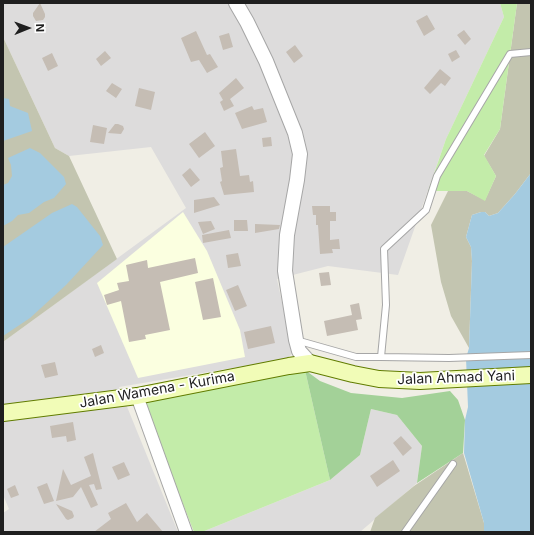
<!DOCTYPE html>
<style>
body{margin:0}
#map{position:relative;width:534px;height:535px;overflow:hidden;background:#f0eee5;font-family:Inter,sans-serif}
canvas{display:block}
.frame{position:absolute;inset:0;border:4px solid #1f1f1f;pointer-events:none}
.north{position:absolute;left:8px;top:8px;width:40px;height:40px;-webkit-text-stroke:3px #fff;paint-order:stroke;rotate:89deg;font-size:11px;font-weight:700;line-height:16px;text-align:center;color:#1f1f1f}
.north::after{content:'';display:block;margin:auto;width:14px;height:18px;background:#1f1f1f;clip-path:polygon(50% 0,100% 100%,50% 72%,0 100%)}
</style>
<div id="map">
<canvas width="534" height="535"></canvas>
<div class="frame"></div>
<div class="north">N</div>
</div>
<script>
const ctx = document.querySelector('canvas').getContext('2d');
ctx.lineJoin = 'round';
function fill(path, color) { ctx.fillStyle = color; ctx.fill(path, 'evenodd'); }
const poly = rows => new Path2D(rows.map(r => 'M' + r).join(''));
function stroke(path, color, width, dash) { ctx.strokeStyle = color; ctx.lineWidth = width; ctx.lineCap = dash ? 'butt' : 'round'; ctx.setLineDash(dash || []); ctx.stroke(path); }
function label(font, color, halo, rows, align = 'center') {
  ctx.font = font + ' Inter,sans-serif'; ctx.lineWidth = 3.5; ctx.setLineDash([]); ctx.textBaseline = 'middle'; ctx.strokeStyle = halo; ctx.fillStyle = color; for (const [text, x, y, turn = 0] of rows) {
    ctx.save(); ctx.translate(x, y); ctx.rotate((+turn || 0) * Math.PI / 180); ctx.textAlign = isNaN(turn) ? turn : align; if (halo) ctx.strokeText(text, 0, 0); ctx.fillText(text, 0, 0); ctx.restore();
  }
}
fill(poly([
 [3,3,500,3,504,17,446,139,398,275,328,266,277,279,289,335,294,352,286,359,119,387,178,532,3,532,3,513,9,509,3,495,3,342,186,208,151,147,69,156,55,148,3,37],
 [371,409,397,415,422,446,417,483,360,532,202,532,330,480,360,455]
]), '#dddcdc');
fill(poly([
 [183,212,207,251,240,330,245,357,138,378,97,283]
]), '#fbffe0');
fill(poly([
 [517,3,531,3,531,173,515,194,498,213,489,216,485,212,481,212,472,215,466,237,471,247,472,261,469,348,451,316,441,282,431,225,448,191,467,191,485,200,496,176,484,156,500,129],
 [3,37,55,148,69,156,117,259,3,342],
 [463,453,484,523,484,532,370,532,375,518,414,486]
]), '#c3c5b0');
fill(poly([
 [500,3,517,3,500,129,484,155,496,176,485,201,467,191,428,191,446,139,504,17],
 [305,370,330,480,202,532,194,532,141,398]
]), '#c3eca9');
fill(poly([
 [305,370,320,381,351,393,402,398,450,391,458,400,465,420,463,453,417,483,422,446,397,415,371,409,360,455,330,480]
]), '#a3d198');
fill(poly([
 [3,98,9,99,10,106,28,113,32,131,3,141],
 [30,148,40,153,64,177,66,184,54,198,44,202,29,213,18,215,12,221,3,226,3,185,8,183,12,176,11,165,8,158],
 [531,173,531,532,484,532,484,523,464,453,465,420,468,407,466,358,469,348,472,261,471,247,466,237,472,215,481,212,485,212,489,216,498,213,515,194],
 [72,204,77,207,100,236,103,245,66,285,30,318,3,336,3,247,52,213]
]), '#a4cbe0');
fill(poly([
 [40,3,45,14,45,17,43,20,36,21,33,16,33,13],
 [427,15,435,29,424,36,416,21],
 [464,30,471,39,465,45,457,35],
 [196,31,207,55,210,54,218,67,207,73,199,60,191,62,181,38],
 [229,33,233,47,223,50,219,36],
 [295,45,303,56,294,63,286,52],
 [456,50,460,57,452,62,448,54],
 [105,51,111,58,101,66,96,59],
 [52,53,58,66,48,71,42,58],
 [440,69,451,78,445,86,441,83,430,94,424,88],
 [236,78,244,88,230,99,234,106,224,111,220,102,223,100,219,93],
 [112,83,122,89,116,98,106,91],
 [139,88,155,92,151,110,135,106],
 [252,106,254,110,263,108,267,122,242,129,235,113],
 [115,124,118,124,123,126,124,129,121,134,108,133],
 [93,125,107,128,104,144,90,142],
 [205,132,215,146,199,158,189,144],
 [271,137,272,146,263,147,262,138],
 [236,149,240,176,249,175,250,182,253,181,254,192,224,195,220,182,222,181,220,168,223,167,221,151],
 [190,168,200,180,191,187,182,175],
 [214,197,220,205,194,213,194,200],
 [312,206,330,206,330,212,336,212,336,221,330,221,330,240,339,239,340,249,332,249,333,253,320,254,318,225,316,225,316,215,313,215],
 [234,220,247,220,248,231,234,231],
 [211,221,215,229,203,234,198,222],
 [255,224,280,225,279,229,255,233],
 [229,230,231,238,203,243,202,235],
 [238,253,241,266,228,268,226,255],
 [195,258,198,273,160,282,170,330,145,335,146,339,129,342,121,301,107,305,104,295,119,290,117,283,129,281,126,265,147,260,148,268],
 [329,272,331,285,321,286,319,273],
 [213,278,221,317,203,320,195,282],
 [238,285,247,306,235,311,226,290],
 [359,303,362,319,356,320,358,330,327,336,324,321,352,315,350,305],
 [271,326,275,343,248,349,244,332],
 [101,345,104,353,95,357,92,349],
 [55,362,58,375,45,378,41,365],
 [73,422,76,440,67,442,66,436,52,438,50,426],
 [401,436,412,448,403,456,393,443],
 [93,453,102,489,96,490,94,484,89,485,98,505,91,508,81,487,73,497,56,501,63,469,71,485,91,476,84,457],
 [393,460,400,471,377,487,370,476],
 [124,462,130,475,118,480,112,467],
 [47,483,54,501,44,504,37,487],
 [15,485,19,495,11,498,7,489],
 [126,503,137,522,147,513,163,532,94,532,111,519,108,513],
 [56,504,72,511,74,516,73,518,68,520,66,519]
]), '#c5bdb4');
const service = poly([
 [296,340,356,357,381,357,386,305,384,249,426,210,437,176,510,54,531,52],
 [381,357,449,358,531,355],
 [405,532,453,464]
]);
const minor = poly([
 [137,396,186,532]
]);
const tertiary = poly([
 [236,3,247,22,266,61,295,133,300,154,297,180,287,235,285,271,296,340,299,351,310,363]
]);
const secondary = poly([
 [3,413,137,396,289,366,310,363,353,374,379,379,420,381,531,375]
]);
stroke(service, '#a6a6a6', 8);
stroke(minor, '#a6a6a6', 14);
stroke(tertiary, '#a6a6a6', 16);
stroke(secondary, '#617c00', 18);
stroke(service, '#fff', 6);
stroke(minor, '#fff', 12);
stroke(tertiary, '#fff', 14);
stroke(secondary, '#f1fcb7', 16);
label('14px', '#1f1f1f', '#fff', [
 ["Jalan Ahmad Yani",456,378,-2],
 ["Jalan Wamena - Kurima",157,390,-10]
]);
</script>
